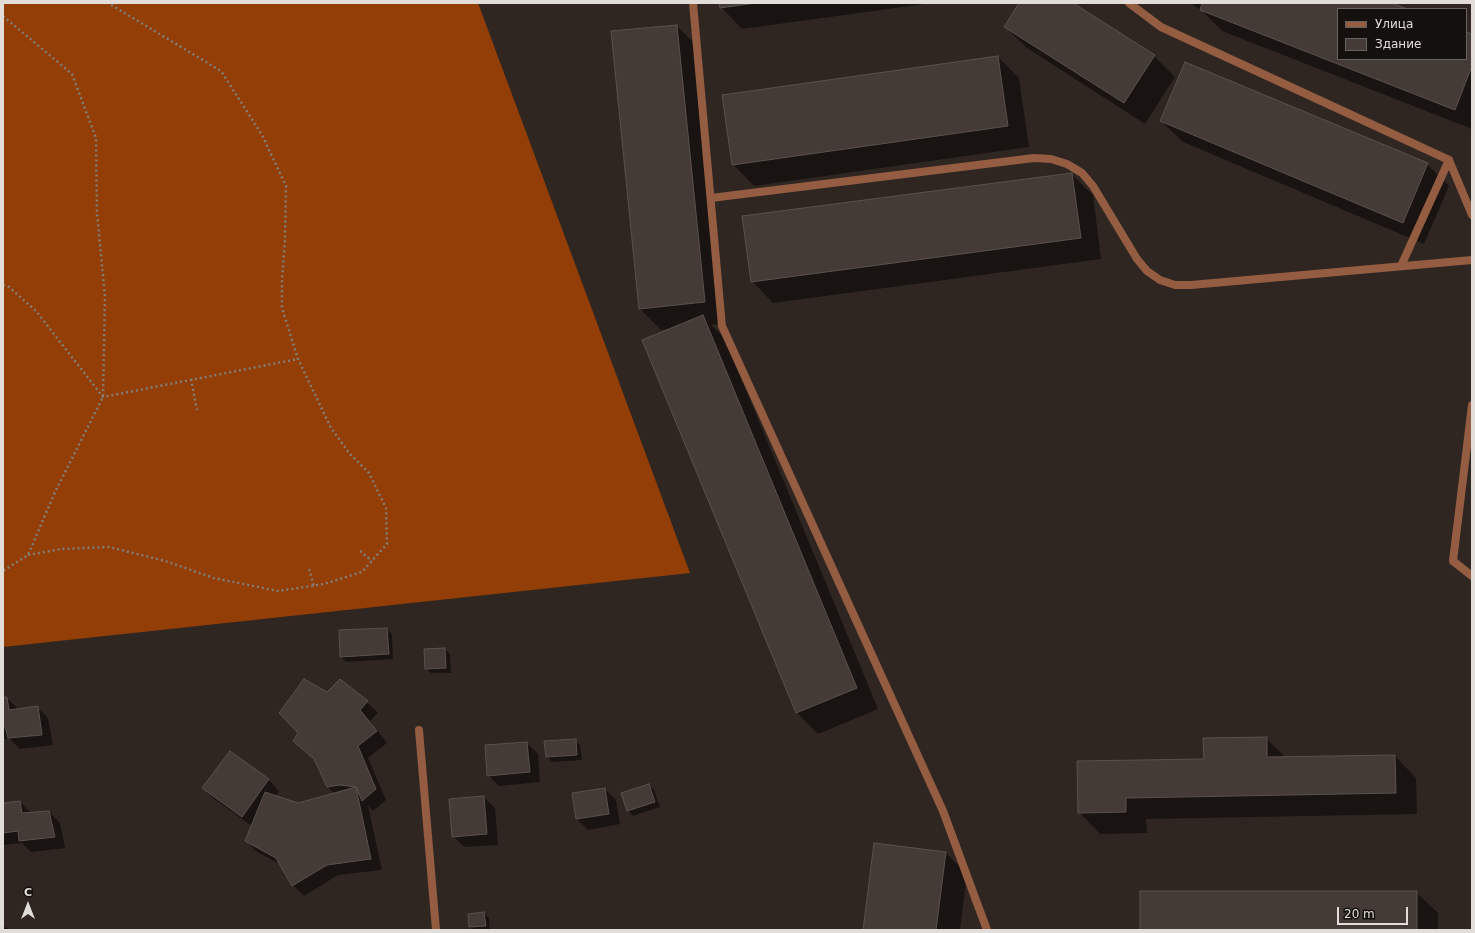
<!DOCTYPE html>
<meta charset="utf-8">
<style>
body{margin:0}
#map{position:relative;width:1475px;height:933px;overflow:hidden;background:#2f2622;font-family:"DejaVu Sans",sans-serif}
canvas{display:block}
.frame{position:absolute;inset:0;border:4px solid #e3ddda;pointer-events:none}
.legend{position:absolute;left:1337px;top:8px;width:130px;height:52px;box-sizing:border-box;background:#14100e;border:1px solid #676260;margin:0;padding:5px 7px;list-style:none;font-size:12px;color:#e3ddda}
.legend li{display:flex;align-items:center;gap:8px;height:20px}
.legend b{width:20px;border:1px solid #676260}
.north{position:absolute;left:8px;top:885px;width:40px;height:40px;-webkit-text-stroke:3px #14100e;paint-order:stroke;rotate:0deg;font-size:11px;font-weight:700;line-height:16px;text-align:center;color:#e3ddda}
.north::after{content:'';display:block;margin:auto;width:14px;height:18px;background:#e3ddda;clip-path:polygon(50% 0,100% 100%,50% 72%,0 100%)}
.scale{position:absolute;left:1337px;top:907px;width:71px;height:18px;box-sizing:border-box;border:2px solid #e3ddda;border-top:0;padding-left:5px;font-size:12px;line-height:14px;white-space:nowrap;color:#e3ddda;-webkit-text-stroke:3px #14100e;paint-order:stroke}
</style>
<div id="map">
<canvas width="1475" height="933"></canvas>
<div class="frame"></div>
<ul class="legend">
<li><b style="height:5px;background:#945c41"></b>Улица</li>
<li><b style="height:11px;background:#443b37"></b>Здание</li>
</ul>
<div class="north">С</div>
<div class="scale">20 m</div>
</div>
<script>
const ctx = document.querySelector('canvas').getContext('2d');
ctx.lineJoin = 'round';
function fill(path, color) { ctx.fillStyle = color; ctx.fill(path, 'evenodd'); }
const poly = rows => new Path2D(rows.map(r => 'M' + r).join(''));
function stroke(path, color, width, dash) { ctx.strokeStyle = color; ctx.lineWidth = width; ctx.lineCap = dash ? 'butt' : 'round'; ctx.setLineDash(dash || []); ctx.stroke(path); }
fill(poly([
 [3,3,478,3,690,573,3,647]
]), '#923e06');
fill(poly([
 [720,3,932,3,742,29,721,7],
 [1021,3,1071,3,1154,56,1175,77,1145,124,1027,48,1005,27],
 [1190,3,1389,3,1405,9,1338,9,1338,59,1466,59,1466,33,1472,36,1472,129,1222,31,1202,11],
 [677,26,698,47,726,323,711,325,724,337,878,709,818,734,796,712,670,329,661,330,639,308],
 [998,57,1019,78,1029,147,754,186,733,164],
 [1161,121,1427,164,1449,186,1424,244,1183,142],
 [1071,174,1093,195,1101,259,773,303,752,281],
 [387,629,392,634,393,659,346,662,341,657],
 [445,649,450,654,451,673,431,673,426,668],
 [327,693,367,702,378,713,370,721,387,743,368,758,386,800,373,811,368,806,382,870,338,875,304,896,293,885,282,865,257,852,246,841,252,826,214,799,203,788,230,752,269,780,279,791,275,797,297,804,335,794,328,787],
 [3,698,7,698,18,709,37,707,48,718,53,745,20,749,9,738,3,739],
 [1266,738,1286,758,1395,756,1416,778,1417,814,1146,819,1147,833,1100,834,1079,812,1205,760],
 [575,740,580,745,582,760,552,762,547,757],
 [527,743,538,754,540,782,499,786,488,775],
 [649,785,654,790,660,807,633,816,628,810],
 [605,789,616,800,620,824,588,830,577,819],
 [484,797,495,808,498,845,464,847,453,836],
 [20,802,31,813,49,812,60,823,65,848,31,852,22,843,4,845,3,844,3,804],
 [946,853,967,874,960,930,864,930],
 [1416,892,1438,913,1438,930,1141,930],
 [484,913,489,918,490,930,473,930,470,927,469,914],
 [6,927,8,930,3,930,3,928]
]), '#0007');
const building = poly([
 [719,3,756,3,720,8,719,3],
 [1019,3,1073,3,1155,55,1124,103,1004,27,1019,3],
 [1202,3,1392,3,1407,9,1338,9,1338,59,1466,59,1466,32,1472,34,1472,66,1455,110,1200,10,1202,3],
 [677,25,705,302,639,309,611,31,677,25],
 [998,56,1008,126,732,165,722,95,998,56],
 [1185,62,1428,163,1403,223,1160,121,1185,62],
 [1072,173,1081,238,751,282,742,216,1072,173],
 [703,315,857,688,796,713,642,340,703,315],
 [387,628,389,654,340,657,339,630,387,628],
 [445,648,446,668,425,669,424,649,445,648],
 [304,679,327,692,340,679,368,701,360,710,377,731,358,746,376,789,362,801,356,787,340,785,327,787,314,759,293,741,298,733,279,713,304,679],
 [3,697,7,697,9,710,38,706,42,735,8,738,5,726,3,727,3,697],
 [1267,737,1267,757,1395,755,1396,793,1126,798,1126,812,1078,813,1077,761,1204,759,1203,738,1267,737],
 [576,739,577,755,546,757,544,741,576,739],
 [527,742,530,772,487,776,485,745,527,742],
 [230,751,269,779,242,817,202,788,230,751],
 [649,784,655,802,627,811,621,793,649,784],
 [356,787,371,859,327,865,292,886,276,858,245,841,265,792,298,803,356,787],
 [605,788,609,814,576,819,572,793,605,788],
 [484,796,487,834,452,837,449,799,484,796],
 [20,801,22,813,49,811,55,837,19,841,18,831,3,833,3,803,20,801],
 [874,843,946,852,936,930,863,930,874,843],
 [1140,891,1417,891,1417,930,1140,930,1140,891],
 [484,912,486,926,469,927,468,914,484,912]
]);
fill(building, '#443b37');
stroke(building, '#5a514c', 1);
stroke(poly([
 [3,16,72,74,96,138,97,213,105,297,103,397,55,492,28,555,3,571],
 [3,285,9,287,36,311,103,397,298,359],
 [191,379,197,410],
 [360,551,372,561],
 [28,555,61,549,109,547,165,561,214,578,278,591,324,584,362,572,387,544,386,508,369,473,350,454,331,428,298,359,282,308,282,280,285,240,286,186,262,135,221,71,108,3],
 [309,569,314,586]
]), '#847d79', 2.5, [2, 3]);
stroke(poly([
 [693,3,722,326,943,811,987,930],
 [1129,3,1161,27,1449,160,1472,215],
 [711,198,1034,158,1051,159,1067,164,1082,173,1093,186,1137,259,1147,271,1160,280,1175,285,1191,285,1472,260],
 [1401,266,1449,160],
 [1472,405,1453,561,1472,576]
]), '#945c41', 8);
stroke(poly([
 [419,730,436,930]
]), '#945c41', 8);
</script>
